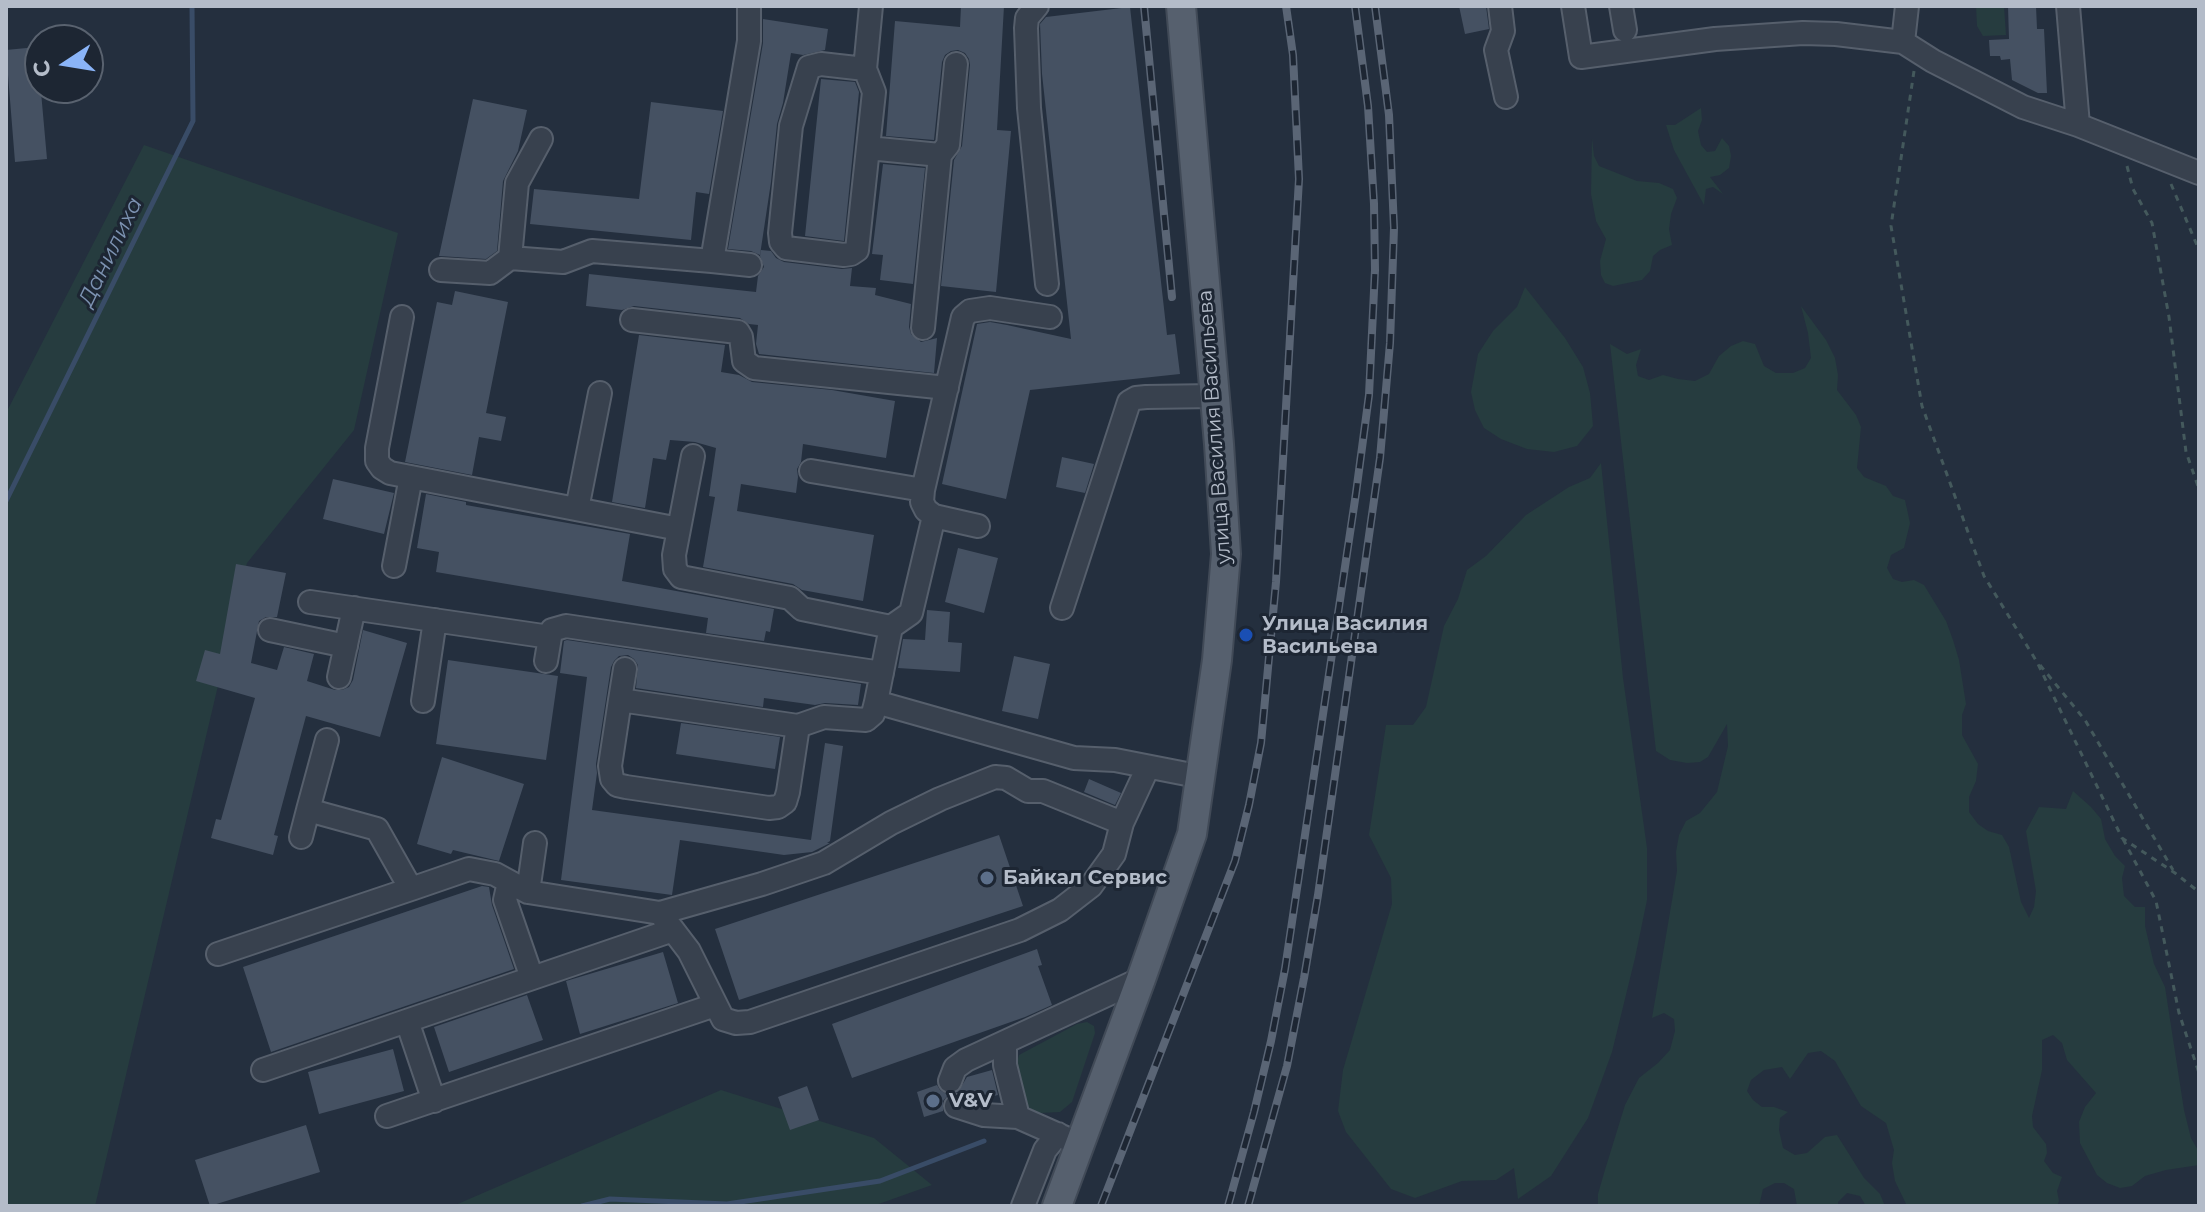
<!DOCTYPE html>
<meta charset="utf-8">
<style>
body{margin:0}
#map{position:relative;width:2205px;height:1212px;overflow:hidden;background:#242f3e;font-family:Montserrat,sans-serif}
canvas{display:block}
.frame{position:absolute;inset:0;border:8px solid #b4bcc9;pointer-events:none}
.north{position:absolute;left:24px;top:24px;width:80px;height:80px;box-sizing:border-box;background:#1d2633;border:2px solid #59626f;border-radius:50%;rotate:258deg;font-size:22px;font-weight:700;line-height:32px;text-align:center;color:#b4bcc9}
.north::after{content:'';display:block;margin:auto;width:28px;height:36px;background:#8ab4f8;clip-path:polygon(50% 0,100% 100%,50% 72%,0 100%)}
</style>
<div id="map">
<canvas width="2205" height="1212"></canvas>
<div class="frame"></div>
<div class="north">С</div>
</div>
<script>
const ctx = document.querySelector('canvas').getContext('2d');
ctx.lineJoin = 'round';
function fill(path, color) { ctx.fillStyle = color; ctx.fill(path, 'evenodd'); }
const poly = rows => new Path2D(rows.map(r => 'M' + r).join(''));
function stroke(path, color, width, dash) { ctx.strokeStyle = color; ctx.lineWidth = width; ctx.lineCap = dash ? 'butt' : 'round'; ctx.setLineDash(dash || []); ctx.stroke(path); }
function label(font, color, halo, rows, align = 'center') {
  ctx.font = font + ' Montserrat,sans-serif'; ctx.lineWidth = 6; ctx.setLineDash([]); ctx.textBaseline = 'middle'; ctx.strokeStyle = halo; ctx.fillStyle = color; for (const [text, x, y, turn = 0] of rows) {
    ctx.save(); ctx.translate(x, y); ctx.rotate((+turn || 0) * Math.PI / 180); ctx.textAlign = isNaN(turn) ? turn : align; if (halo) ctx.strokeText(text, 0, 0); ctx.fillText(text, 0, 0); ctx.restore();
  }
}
fill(poly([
 [1976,6,2004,6,2006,35,1983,36,1977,26],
 [1701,108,1702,120,1698,131,1701,145,1707,152,1715,151,1722,138,1729,146,1731,156,1729,168,1720,175,1710,177,1723,194,1713,187,1706,189,1704,205,1674,150,1666,125,1675,125],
 [1592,138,1594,156,1599,166,1637,181,1659,183,1673,189,1677,198,1671,214,1669,229,1672,245,1660,250,1653,256,1650,271,1642,280,1613,286,1605,283,1601,275,1600,261,1606,239,1596,221,1591,194],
 [144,145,398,233,354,430,247,563,95,1206,6,1206,6,413],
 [1525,287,1565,338,1583,367,1590,393,1593,426,1577,446,1554,452,1527,449,1501,439,1484,428,1475,410,1471,392,1478,354,1493,331,1517,307],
 [1801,306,1826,340,1835,358,1838,375,1837,390,1856,415,1861,427,1857,468,1864,477,1886,486,1893,496,1905,500,1910,523,1904,548,1891,555,1887,568,1893,579,1902,582,1914,580,1924,585,1946,621,1953,640,1959,660,1966,704,1962,715,1962,735,1978,764,1976,781,1969,797,1969,812,1978,824,1988,831,2002,835,2009,847,2021,902,2029,918,2034,907,2036,891,2026,831,2039,807,2066,809,2073,791,2091,807,2101,819,2105,839,2115,856,2125,866,2122,878,2124,896,2135,907,2145,907,2145,926,2154,964,2165,987,2184,1110,2191,1138,2199,1152,2199,1165,2166,1170,2145,1176,2132,1186,2120,1188,2107,1183,2097,1175,2080,1143,2079,1122,2085,1107,2096,1093,2067,1060,2062,1043,2053,1035,2042,1040,2042,1070,2032,1116,2033,1127,2046,1144,2047,1153,2044,1161,2053,1173,2062,1177,2057,1191,2059,1201,2057,1206,1907,1206,1895,1181,1892,1163,1894,1150,1886,1123,1861,1106,1835,1061,1821,1051,1808,1053,1790,1079,1782,1067,1764,1070,1751,1080,1747,1091,1753,1100,1762,1107,1774,1107,1788,1112,1780,1118,1779,1130,1783,1148,1795,1155,1807,1153,1825,1137,1837,1135,1864,1178,1880,1194,1885,1206,1866,1206,1860,1196,1847,1193,1838,1202,1838,1206,1797,1206,1794,1189,1784,1183,1775,1183,1763,1189,1759,1206,1598,1206,1598,1194,1604,1173,1625,1105,1639,1078,1658,1063,1670,1050,1675,1031,1674,1019,1664,1013,1652,1018,1677,871,1676,852,1679,835,1686,821,1700,813,1717,792,1728,746,1727,724,1708,757,1700,762,1687,763,1670,760,1656,751,1610,344,1627,354,1641,349,1636,365,1638,376,1649,380,1663,375,1678,379,1695,381,1709,374,1719,356,1731,346,1743,341,1755,344,1764,366,1776,373,1793,373,1805,368,1811,358,1808,333],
 [1601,463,1623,678,1647,848,1647,900,1635,958,1612,1052,1588,1118,1551,1176,1518,1199,1514,1168,1496,1180,1462,1181,1415,1198,1391,1189,1346,1132,1338,1111,1343,1070,1392,904,1391,878,1369,835,1386,725,1413,725,1426,707,1444,626,1458,599,1467,570,1486,556,1526,515,1569,487,1590,478],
 [1087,1022,1094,1026,1095,1033,1072,1102,1060,1112,1039,1113,1031,1109,1024,1102,1017,1062,1019,1055,1077,1024],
 [721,1090,874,1138,932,1185,873,1206,453,1206]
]), '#263c3f');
stroke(poly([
 [6,501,193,121,192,6],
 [582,1206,610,1199,727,1204,880,1181,984,1141]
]), '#394c67', 5);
fill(poly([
 [961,6,1004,6,997,130,1011,131,996,292,941,286,954,160,962,146,970,65,969,59,965,53,958,50,951,51,945,55,942,62,934,140,886,136,895,21,960,27],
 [1459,6,1486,6,1489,29,1465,34],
 [2008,6,2036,6,2037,29,2044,29,2047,93,2038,93,2012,80,2010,59,2001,60,2000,56,1990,56,1989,40,2009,39],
 [1130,7,1167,335,1175,334,1180,374,1030,390,1006,499,942,484,977,324,990,322,1007,325,1071,339,1042,74,1040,24,1046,17],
 [763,19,828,29,825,50,803,55,791,53,783,103,777,124,771,182,760,255,751,251,728,249,763,43],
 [37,47,47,159,15,162,6,50],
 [821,79,855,82,859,92,844,241,805,236],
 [473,99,527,110,518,151,503,181,497,251,486,259,439,256],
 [651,102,723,111,709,194,696,192,691,240,530,224,534,189,639,199],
 [883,164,925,168,913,284,880,280,883,255,872,254],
 [761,250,771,251,776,258,784,262,842,269,852,268,850,286,876,288,875,295,911,304,909,327,911,334,921,342,937,338,934,373,759,354,756,344,758,325,749,324,740,318,634,306,622,310,586,306,589,274,756,292,758,276,764,267,760,256],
 [455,291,508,302,486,413,506,417,501,441,479,437,472,475,405,462,437,302,452,305],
 [639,335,725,345,721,372,739,375,752,382,832,390,895,401,886,458,803,444,801,462,797,469,798,477,796,493,741,484,737,511,874,535,863,601,802,590,793,584,703,567,715,497,709,496,716,448,695,442,670,440,666,460,653,458,645,508,612,502],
 [1062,457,1094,464,1085,493,1056,487],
 [333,479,394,493,384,534,323,519],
 [426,494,466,502,466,505,630,534,622,581,774,609,770,632,766,631,764,641,706,633,708,618,436,572,439,552,417,548],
 [958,548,998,558,984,613,945,602],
 [236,564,286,573,277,617,266,617,259,621,251,663,277,670,284,647,314,654,307,681,335,690,342,690,349,687,353,680,363,630,407,643,380,737,306,716,274,835,278,836,273,855,211,838,216,819,221,820,255,698,196,681,205,650,220,654],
 [927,610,950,612,948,642,962,643,960,672,898,668,903,639,925,640],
 [567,640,861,684,858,705,825,703,815,705,764,698,763,707,636,688,638,665,634,659,628,655,619,656,614,661,611,667,596,764,597,773,592,810,811,840,825,743,843,746,830,841,827,843,830,843,812,852,784,855,680,840,672,895,561,880,587,677,560,673,564,641],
 [1014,656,1050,664,1038,719,1002,711],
 [448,660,558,676,546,760,436,744],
 [681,723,780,737,775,769,676,754],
 [442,757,524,784,499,861,453,850,451,854,417,844],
 [1089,779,1121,793,1115,805,1084,792],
 [999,835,1023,906,739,1000,715,929],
 [482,886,489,887,492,905,514,969,271,1052,243,967],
 [1037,949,1042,965,1038,966,1052,1005,1025,1017,852,1078,832,1024],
 [663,952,678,1003,580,1034,566,981],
 [527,995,543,1040,449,1072,434,1027],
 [393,1049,404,1091,319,1114,308,1072],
 [992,1070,998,1095,981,1099,958,1092,967,1077],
 [937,1085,940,1090,948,1095,943,1101,943,1111,924,1117,917,1092],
 [807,1086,819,1120,790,1130,778,1097],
 [306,1125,320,1172,210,1206,195,1160]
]), '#455162');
const minor = poly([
 [1037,6,1027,18,1026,28,1029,108,1047,284],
 [1500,6,1503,31,1496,50,1506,97],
 [1573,6,1581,57,1715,39,1803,33,1836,34,1903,42,1933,61,2023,107,2078,125,2199,173],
 [1621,6,1625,30],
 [2068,6,2078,125],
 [1903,42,1907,6],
 [865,69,821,64,809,67,791,126,780,233,781,242,786,248,844,255,851,254,857,250,874,92,865,69,871,6],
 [868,148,940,155,923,328],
 [940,155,948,145,956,64],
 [510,258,517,183,541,139],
 [712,261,750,265],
 [441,270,490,273,510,258,563,262,592,251,712,261,749,41,749,6],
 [402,317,377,448,377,461,382,468,390,473,679,529,674,555,675,569,681,577,790,598,802,609,891,627],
 [1050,317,990,308,970,311,963,317,923,490,922,502,926,510,934,516,911,613,891,627,876,702,1074,758,1115,760,1202,777],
 [632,320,738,332,741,337,744,361,754,368,947,388],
 [811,471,923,490],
 [577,509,600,393],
 [934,516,978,526],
 [679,529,693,456],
 [394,566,411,477],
 [310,602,550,637,552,630,566,626,882,673],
 [1062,608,1129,402,1136,398,1146,397,1215,396],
 [270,630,346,646],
 [546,661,550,637],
 [625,669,620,700,798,726,824,717,866,720,873,714,876,702],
 [339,677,354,608],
 [620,700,610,766,612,779,617,785,626,787,769,808,778,807,785,802,788,792,798,726],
 [423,701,435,620],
 [327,740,308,810,377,829,411,889,469,869,495,874,528,892,660,913,762,884,824,863,891,823,940,799,995,777,1006,778,1028,791,1043,791,1122,823,1148,767],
 [301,837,308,810],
 [509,882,505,900,532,978],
 [528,892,535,843],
 [660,913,689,951,723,1019,736,1023,750,1022,1020,930,1060,910,1091,886,1114,854,1122,823],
 [218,954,411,889],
 [407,1021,434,1101],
 [1005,1042,1005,1065,1018,1117],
 [263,1070,673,930],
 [950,1081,955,1068,966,1060,1141,979],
 [956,1106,984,1115,1018,1117,1079,1144],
 [387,1116,715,1005],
 [1023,1206,1045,1150,1058,1134]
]);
const major = poly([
 [1057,1206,1141,979,1192,834,1217,660,1226,554,1219,444,1181,6]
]);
stroke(minor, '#565f6c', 26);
stroke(major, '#414a57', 32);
stroke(poly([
 [1914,71,1891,226,1922,406,1984,576,2037,662,2122,838,2175,873,2199,892],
 [2127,166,2133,189,2152,223,2169,317,2186,452,2199,489],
 [2171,184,2199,250],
 [2040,665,2085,720,2173,870],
 [2123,839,2156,901,2179,1013,2199,1073]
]), '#44595c', 3, [6, 6]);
stroke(minor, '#38414e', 22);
stroke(major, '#56606e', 28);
const rail = poly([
 [1144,6,1172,297],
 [1101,1206,1235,861,1249,805,1261,743,1276,582,1299,179,1293,55,1286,6],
 [1228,1206,1254,1112,1271,1041,1285,969,1356,493,1369,395,1375,270,1374,204,1368,106,1355,6],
 [1248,1206,1287,1066,1304,978,1318,895,1380,458,1390,343,1394,228,1389,115,1375,6]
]);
stroke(rail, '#5a6575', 8);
stroke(rail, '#1d2633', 5, [15]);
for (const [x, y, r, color] of [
 [1246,635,8,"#1a4fb4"],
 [987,878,8,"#5c6f8a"],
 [933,1101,8,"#5c6f8a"]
]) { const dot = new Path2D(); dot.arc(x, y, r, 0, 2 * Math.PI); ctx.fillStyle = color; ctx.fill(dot); stroke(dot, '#1d2633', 3); }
label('20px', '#b4bcc9', '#1d2633', [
 ["улица Василия Васильева",1215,427,-94]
]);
label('bold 20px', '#b4bcc9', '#1d2633', [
 ["Улица Василия",1262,624],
 ["Васильева",1262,647],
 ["Байкал Сервис",1003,878],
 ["V&V",949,1101]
], 'left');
label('italic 22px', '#7c92b1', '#1d2633', [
 ["Данилиха",111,252,-64]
]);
</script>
